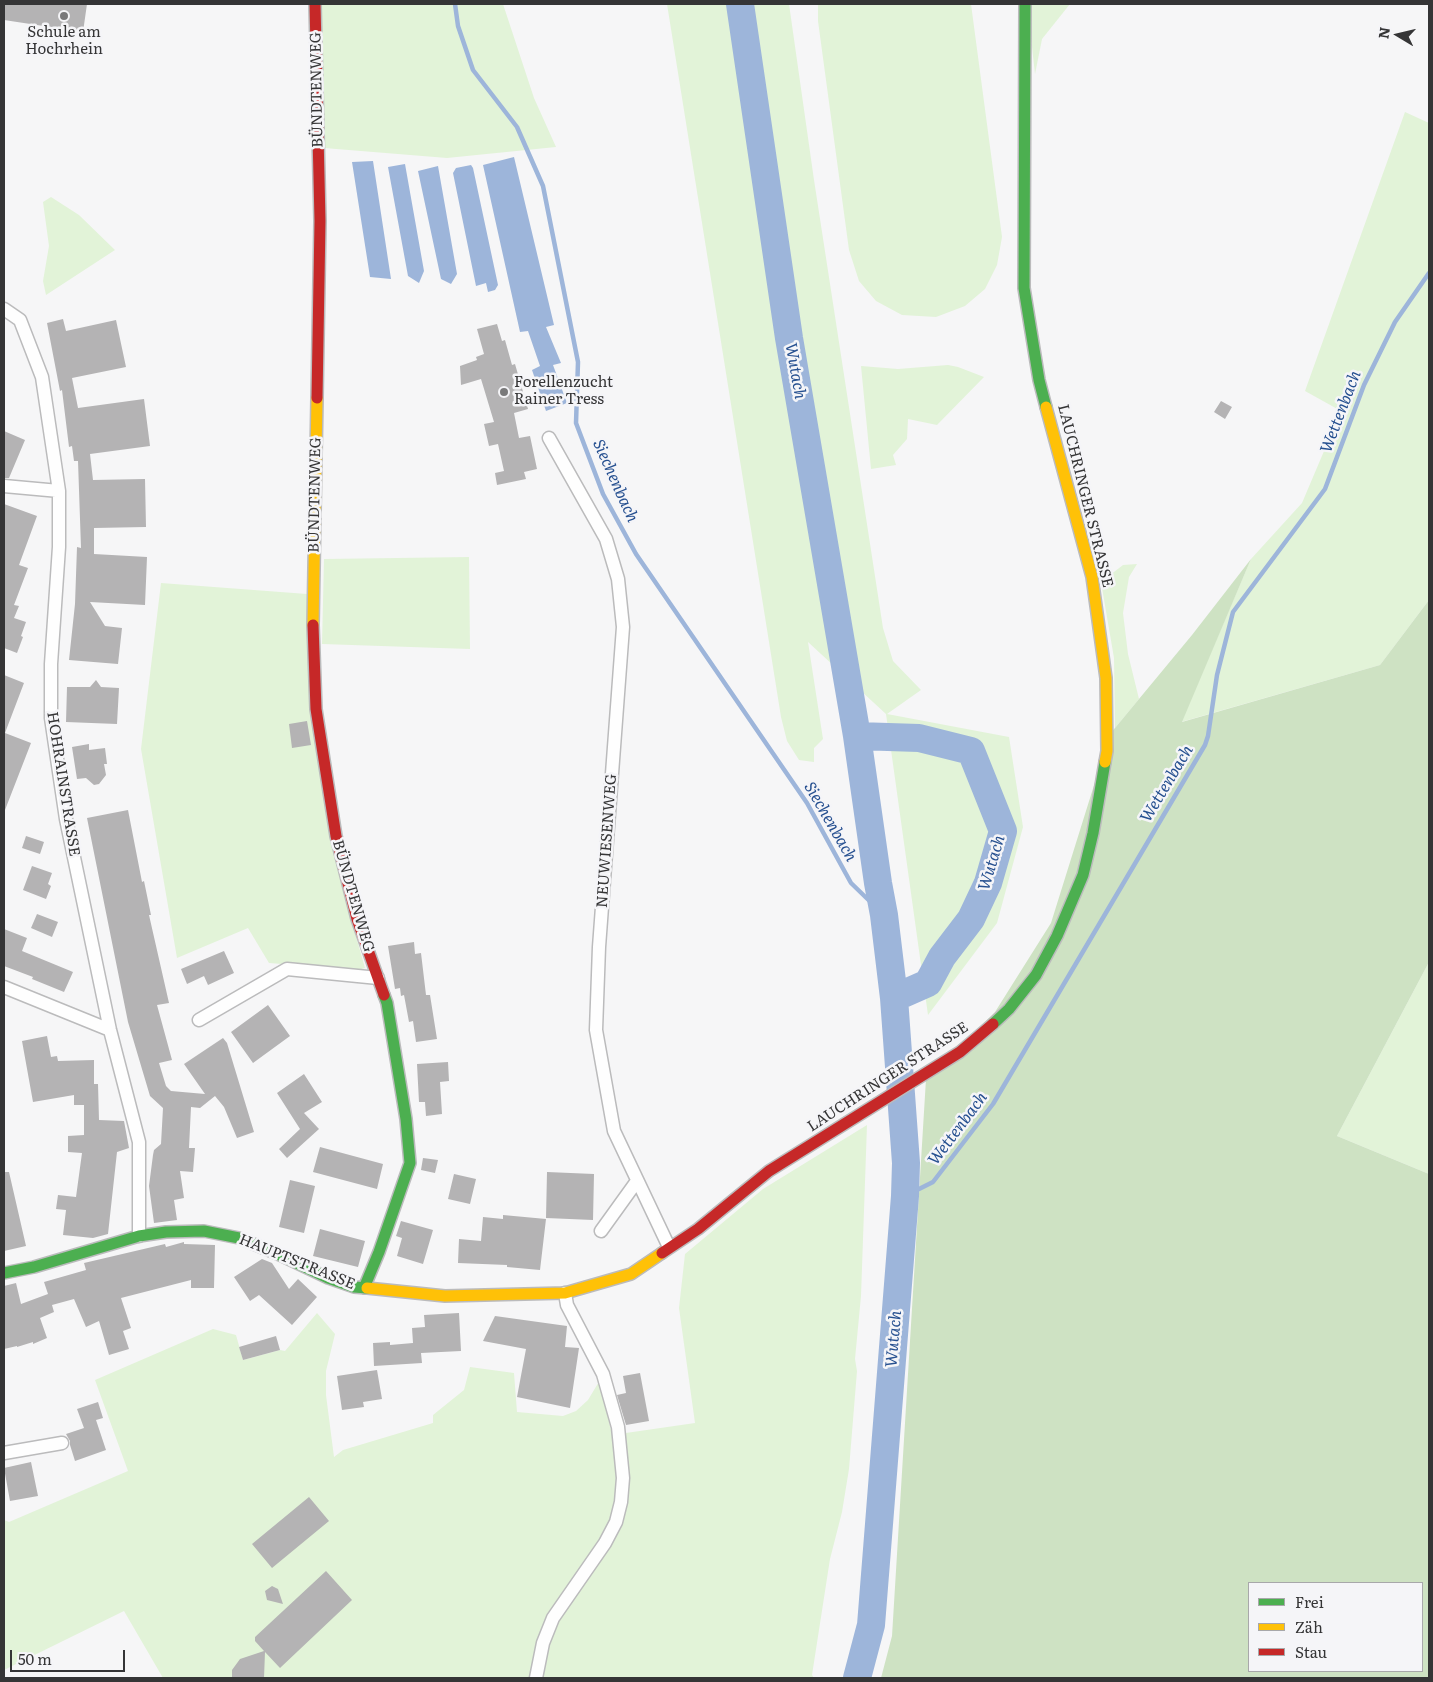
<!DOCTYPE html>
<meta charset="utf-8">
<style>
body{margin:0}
#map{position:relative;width:1433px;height:1682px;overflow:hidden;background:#f6f6f7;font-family:Literata,serif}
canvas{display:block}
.frame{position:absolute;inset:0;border:5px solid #353536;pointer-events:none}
.legend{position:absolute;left:1248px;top:1582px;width:175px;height:90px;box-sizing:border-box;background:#f5f5f8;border:1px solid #a8a8aa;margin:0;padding:6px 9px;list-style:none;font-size:15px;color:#353536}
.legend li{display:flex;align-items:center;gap:10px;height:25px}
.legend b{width:25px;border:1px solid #a8a8aa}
.north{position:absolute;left:1373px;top:10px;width:50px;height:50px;-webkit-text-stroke:4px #f5f5f8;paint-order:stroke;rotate:279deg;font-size:14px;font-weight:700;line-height:20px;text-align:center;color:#353536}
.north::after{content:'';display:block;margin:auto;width:18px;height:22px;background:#353536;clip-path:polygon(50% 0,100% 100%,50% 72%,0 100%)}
.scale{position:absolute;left:10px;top:1650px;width:115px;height:22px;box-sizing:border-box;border:2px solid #353536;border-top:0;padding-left:6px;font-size:15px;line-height:18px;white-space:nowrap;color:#353536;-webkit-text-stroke:4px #f5f5f8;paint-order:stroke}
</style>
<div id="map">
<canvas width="1433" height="1682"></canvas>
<div class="frame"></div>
<ul class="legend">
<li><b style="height:6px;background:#4caf50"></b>Frei</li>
<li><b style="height:6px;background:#ffc107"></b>Zäh</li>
<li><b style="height:6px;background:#c62828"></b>Stau</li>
</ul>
<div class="north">N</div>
<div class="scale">50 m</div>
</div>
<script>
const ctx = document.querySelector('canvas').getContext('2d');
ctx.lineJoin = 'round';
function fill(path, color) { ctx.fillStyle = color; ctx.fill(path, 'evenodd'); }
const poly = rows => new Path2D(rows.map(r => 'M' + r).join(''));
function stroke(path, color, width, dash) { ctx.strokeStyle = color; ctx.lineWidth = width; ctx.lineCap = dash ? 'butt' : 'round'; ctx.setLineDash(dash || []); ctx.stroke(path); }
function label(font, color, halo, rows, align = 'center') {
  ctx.font = font + ' Literata,serif'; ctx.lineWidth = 5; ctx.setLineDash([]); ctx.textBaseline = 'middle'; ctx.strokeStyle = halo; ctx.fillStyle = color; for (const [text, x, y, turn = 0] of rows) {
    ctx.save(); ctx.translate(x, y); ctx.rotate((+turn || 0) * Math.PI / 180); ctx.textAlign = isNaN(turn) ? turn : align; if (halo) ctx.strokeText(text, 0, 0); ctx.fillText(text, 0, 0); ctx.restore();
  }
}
fill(poly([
 [321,4,503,4,534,98,556,147,447,158,324,148],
 [667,4,789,4,814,180,883,628,893,661,921,690,887,714,1009,737,1023,827,997,923,928,1015,886,714,808,642,823,739,814,748,814,762,799,760,787,741,781,717],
 [818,4,971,4,1002,237,997,265,985,289,965,306,936,317,902,315,876,301,859,281,849,250,818,21],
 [1031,4,1070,4,1042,39,1035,74,1031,38],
 [1405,112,1429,123,1429,600,1380,665,1181,722,1251,559,1302,503,1341,411,1305,391],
 [51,197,79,215,115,250,46,295,43,281,49,246,43,202],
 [948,365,958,367,984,377,937,425,908,419,907,439,893,455,896,465,871,469,861,366,898,369],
 [469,557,470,649,322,644,324,559],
 [1137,564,1129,577,1123,613,1128,654,1139,699,1115,728,1114,658,1101,582,1123,565],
 [161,583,307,594,351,919,365,968,358,970,269,963,248,928,177,958,141,749],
 [1429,962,1429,1174,1337,1136],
 [867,1125,861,1296,855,1359,857,1371,849,1469,842,1512,830,1559,812,1675,814,1678,163,1678,124,1611,4,1670,4,1520,9,1522,128,1471,95,1380,213,1329,236,1335,243,1360,280,1350,285,1351,317,1313,335,1334,326,1371,326,1395,334,1457,343,1450,433,1423,433,1415,464,1390,470,1367,514,1373,517,1412,563,1416,576,1411,588,1400,600,1380,612,1435,695,1423,679,1308,685,1254,763,1189]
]), '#e2f3d8');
fill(poly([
 [1251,559,1182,722,1380,665,1429,600,1429,962,1337,1136,1429,1174,1429,1678,881,1678,892,1636,926,1079,995,1012,1051,923,1110,734,1192,635],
 [1249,1583,1422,1583,1422,1671,1249,1671]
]), '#cee2c3');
fill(poly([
 [514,157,554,325,546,327,561,363,553,365,567,403,546,411,532,370,540,366,528,331,520,332,483,165],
 [373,161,391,279,370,277,352,162],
 [405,164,424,271,419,283,408,276,388,167],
 [471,165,473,168,498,285,495,290,488,292,486,283,476,286,453,173,456,168],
 [438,166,457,274,451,284,441,279,418,171]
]), '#9db5da');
stroke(poly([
 [455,4,458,26,473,70,517,127,543,186,578,362,576,423,603,494,636,554,807,803,851,883,884,915],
 [905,1196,933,1182,993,1104,1205,745,1208,736,1217,675,1233,612,1325,489,1364,385,1395,322,1429,273]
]), '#9db5da', 4.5);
stroke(poly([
 [740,4,789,338,857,736,878,883,884,915,894,998,906,1163,905,1196,871,1625,857,1678],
 [857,736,919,738,971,751,1003,831,988,883,971,919,942,957,928,983,894,998]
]), '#9db5da', 28);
fill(poly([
 [4,4,87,4,83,32,4,20],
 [63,319,66,331,116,320,126,367,72,378,78,408,144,399,150,446,90,454,93,480,145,479,146,527,94,528,94,554,147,557,145,605,90,602,105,626,122,628,118,664,69,660,75,604,77,547,81,548,78,461,74,461,72,446,69,447,62,390,60,391,47,323],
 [497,324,502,341,505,340,512,365,515,364,528,409,514,413,519,438,530,436,537,469,524,472,526,479,497,485,495,473,504,471,498,444,489,446,484,424,494,422,481,379,461,385,460,366,477,360,476,357,484,354,477,329],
 [1221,401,1232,407,1225,419,1214,412],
 [4,431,25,440,9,478,4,478],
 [4,504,37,516,19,565,28,568,14,605,19,606,14,618,26,622,21,636,23,637,17,653,4,648],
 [4,675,24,683,5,733,31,743,5,810],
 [96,680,101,687,119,688,117,724,66,722,67,687,90,687],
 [307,721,311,745,292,748,289,724],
 [89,744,89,750,105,748,107,764,104,764,106,775,99,784,94,785,86,778,77,779,72,747],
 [128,810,142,882,144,881,151,915,149,915,169,1003,157,1005,172,1060,159,1063,166,1086,171,1091,205,1094,184,1064,223,1038,227,1043,254,1132,237,1138,224,1107,215,1096,200,1108,191,1107,189,1148,195,1148,193,1172,180,1171,184,1198,174,1200,177,1220,154,1223,149,1186,153,1155,154,1150,161,1144,163,1108,150,1096,128,1022,87,818],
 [26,836,44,842,40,854,22,848],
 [32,866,52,873,48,884,51,886,46,899,23,890],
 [37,914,58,922,52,937,31,928],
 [4,929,27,938,22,951,73,972,64,992,32,979,33,977,4,966],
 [414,942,415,954,421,953,426,995,430,995,437,1039,416,1042,413,1021,409,1022,404,995,401,996,400,988,395,989,388,946],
 [224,951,234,973,208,985,204,976,187,984,181,969],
 [268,1005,290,1036,253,1063,231,1032],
 [47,1036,51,1057,57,1056,58,1061,94,1060,94,1084,98,1084,99,1120,124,1121,129,1148,117,1152,108,1234,93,1238,63,1235,66,1210,56,1209,58,1195,76,1197,82,1153,68,1152,68,1136,84,1135,84,1105,74,1105,74,1095,33,1102,22,1041],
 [448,1062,449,1081,440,1082,442,1114,426,1116,425,1102,419,1102,417,1064],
 [304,1074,322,1102,304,1113,319,1129,287,1158,279,1149,300,1129,277,1093],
 [320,1147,383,1164,377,1189,313,1172],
 [423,1158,438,1160,435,1173,421,1170],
 [4,1172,9,1172,26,1246,4,1251],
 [547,1172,594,1174,593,1220,546,1218],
 [454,1174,476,1179,470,1204,448,1199],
 [290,1180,315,1186,304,1233,279,1227],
 [503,1215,546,1219,540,1270,507,1267,507,1265,458,1263,459,1239,481,1241,483,1217,503,1219],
 [401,1221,433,1230,423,1264,397,1256,402,1238,396,1236],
 [320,1229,365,1241,358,1267,313,1256],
 [184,1242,184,1244,215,1245,214,1288,191,1288,191,1280,121,1298,131,1328,123,1331,129,1349,109,1355,99,1321,86,1327,74,1299,52,1305,54,1312,40,1318,47,1338,33,1344,33,1342,17,1347,17,1346,4,1349,4,1286,16,1283,21,1304,48,1294,44,1282,86,1270,84,1263,165,1244,166,1247],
 [262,1259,272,1263,289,1289,298,1279,317,1297,292,1325,259,1295,250,1301,234,1277],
 [459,1313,461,1351,421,1353,422,1363,374,1366,373,1343,390,1342,390,1345,413,1343,412,1328,425,1327,424,1315],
 [495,1316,567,1326,565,1347,579,1348,570,1408,517,1397,526,1349,483,1341],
 [276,1336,280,1350,243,1360,239,1347],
 [377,1370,382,1399,363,1402,364,1407,342,1410,337,1376],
 [640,1373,649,1421,626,1425,617,1395,626,1393,623,1376],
 [98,1402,103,1418,96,1420,106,1450,75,1461,70,1445,70,1441,66,1434,84,1428,77,1409],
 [31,1462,38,1496,10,1501,4,1468],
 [309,1497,329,1521,272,1568,252,1544],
 [326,1571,352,1600,280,1668,265,1652,264,1678,232,1678,232,1670,240,1659,264,1651,255,1641,255,1637],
 [272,1586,278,1589,283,1604,267,1600,265,1591]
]), '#b4b3b4');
const street = poly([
 [4,309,20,320,42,377,59,491,59,547,51,664,51,718,66,819,110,1030,139,1142,139,1236],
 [549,438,606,539,618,579,623,627,599,947,596,1030,614,1131,669,1247],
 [4,486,59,491],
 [4,987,110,1030],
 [199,1020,287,969,378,978],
 [601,1231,637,1181],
 [4,1453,62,1443],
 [536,1678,543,1643,553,1618,605,1543,616,1522,621,1502,623,1478,618,1427,603,1374,567,1305,565,1293]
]);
const fast = poly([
 [1025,4,1024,288,1039,380,1046,407],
 [993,1024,1009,1009,1036,975,1057,936,1083,875,1093,833,1105,762],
 [4,1273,34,1267,139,1236,166,1232,204,1231,239,1238,280,1255,328,1278,354,1287,367,1288],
 [364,1288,379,1252,410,1163,406,1119,387,1003,384,995]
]);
const slow = poly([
 [1046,407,1092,577,1106,678,1107,751,1105,762],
 [313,625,317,398],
 [367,1288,445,1296,565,1293,631,1274,662,1253]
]);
const jam = poly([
 [315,4,320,221,317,398],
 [313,625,316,709,336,836,357,919,384,995],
 [662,1253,698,1229,769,1171,960,1052,993,1024]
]);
stroke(street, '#bbbbbc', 15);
stroke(fast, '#bbbbbc', 14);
stroke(slow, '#bbbbbc', 14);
stroke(jam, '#bbbbbc', 14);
stroke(street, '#fefefe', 12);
stroke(fast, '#4caf50', 11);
stroke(slow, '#ffc107', 11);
stroke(jam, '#c62828', 11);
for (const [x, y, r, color] of [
 [64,16,5,"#79797a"],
 [504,392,5,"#79797a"]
]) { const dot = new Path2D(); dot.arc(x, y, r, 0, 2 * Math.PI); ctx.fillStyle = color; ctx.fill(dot); stroke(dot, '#f5f5f8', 2); }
label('15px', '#353536', '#f5f5f8', [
 ["Schule am",64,33],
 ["Hochrhein",64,50],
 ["Forellenzucht",514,383,"left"],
 ["Rainer Tress",514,400,"left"]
]);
label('15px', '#353536', '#f5f5f8', [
 ["BÜNDTENWEG",317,90,-91],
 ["BÜNDTENWEG",315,495,-89],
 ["LAUCHRINGER STRASSE",1085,496,76],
 ["HOHRAINSTRASSE",63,784,81],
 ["NEUWIESENWEG",607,841,-86],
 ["BÜNDTENWEG",353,896,74],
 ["LAUCHRINGER STRASSE",888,1077,-33],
 ["HAUPTSTRASSE",297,1262,22]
]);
label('italic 16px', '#265090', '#f5f5f8', [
 ["Wutach",795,371,80],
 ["Wettenbach",1341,412,-69],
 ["Siechenbach",615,481,66],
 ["Wettenbach",1167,784,-59],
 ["Siechenbach",830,822,60],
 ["Wutach",992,863,-73],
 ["Wettenbach",958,1129,-53],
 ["Wutach",894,1339,-85]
]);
</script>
